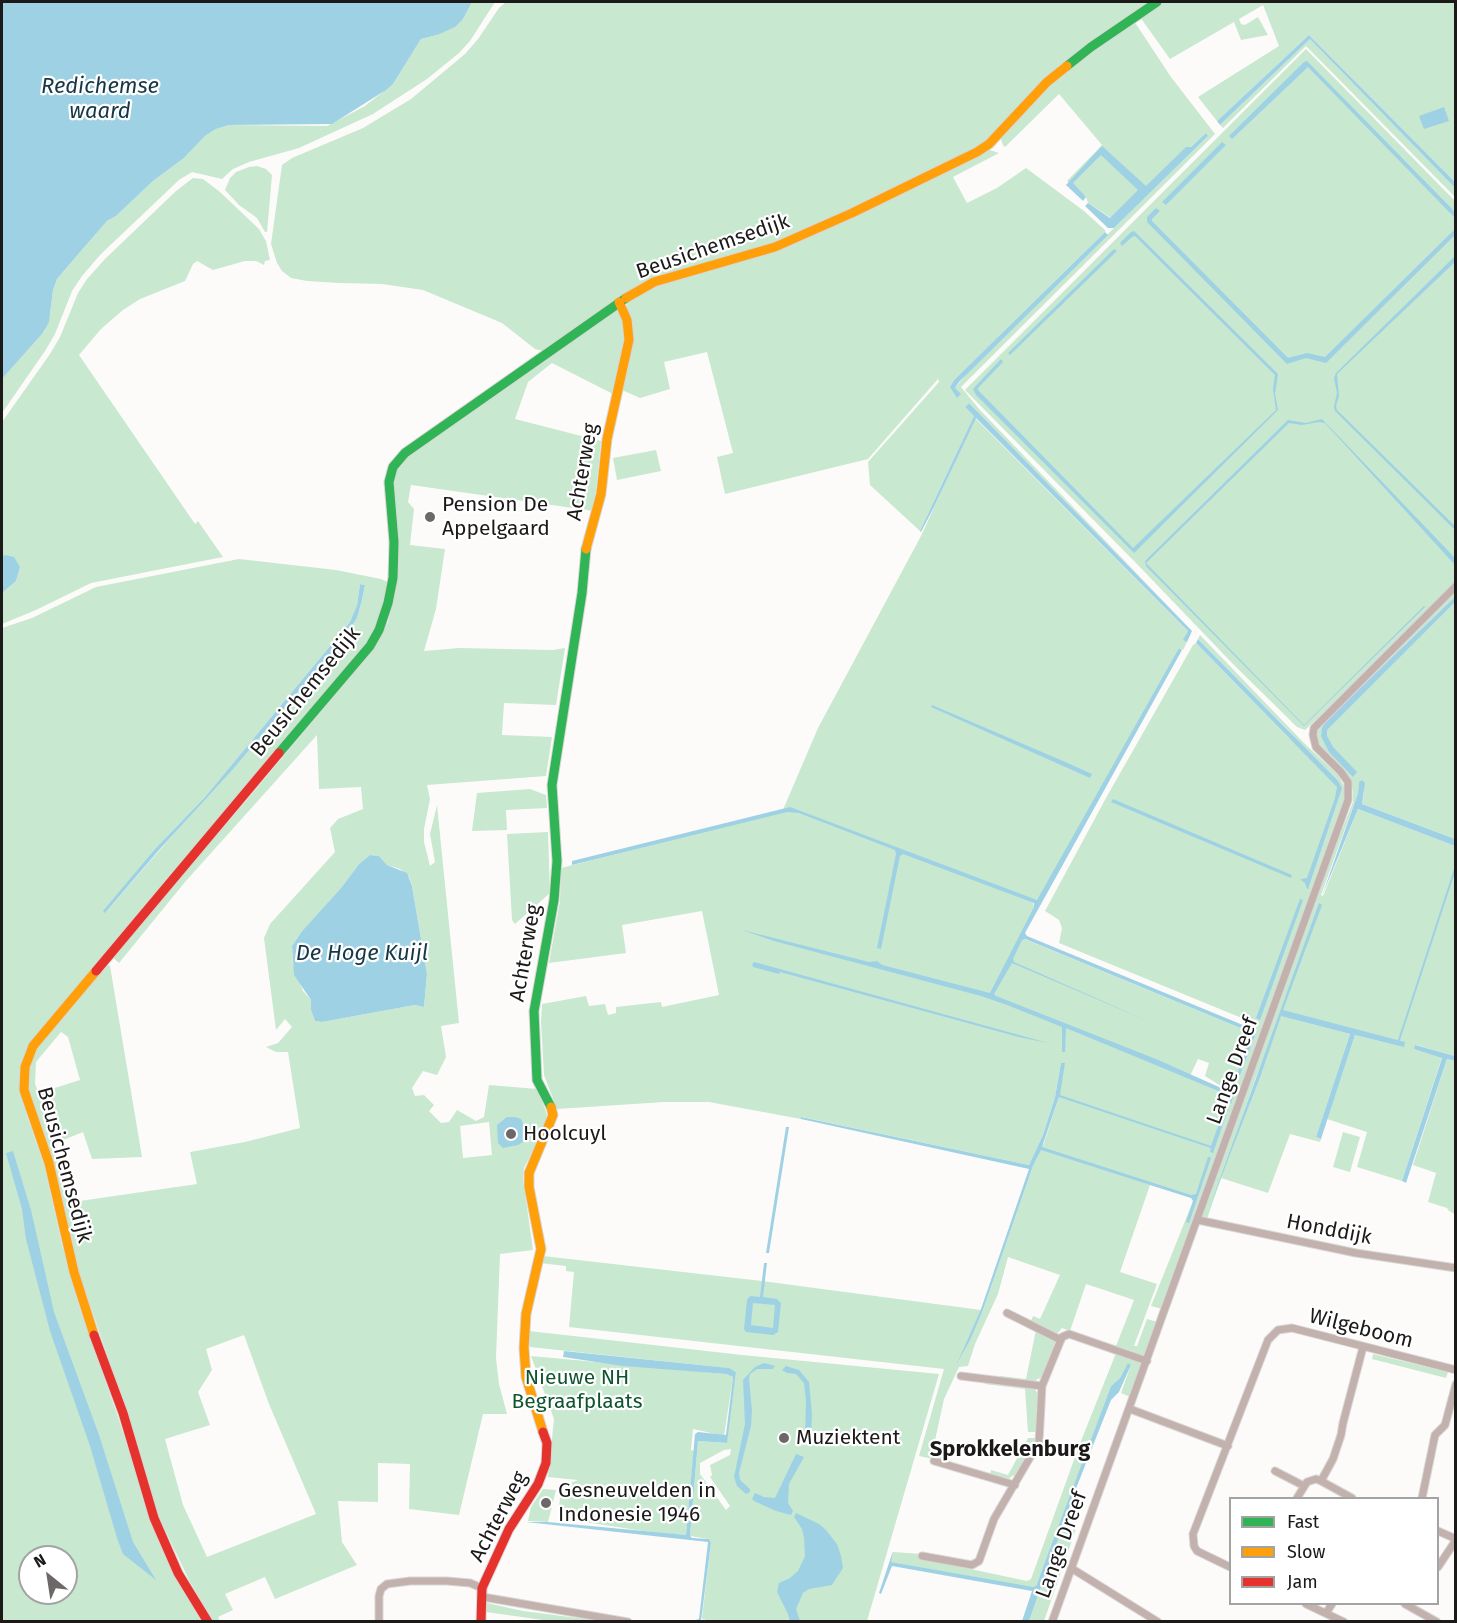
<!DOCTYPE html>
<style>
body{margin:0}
#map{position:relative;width:1457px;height:1623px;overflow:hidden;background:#fdfbf9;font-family:"Fira Sans",sans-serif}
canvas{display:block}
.frame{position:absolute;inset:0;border:3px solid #1c1919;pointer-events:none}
.legend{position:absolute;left:1229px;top:1497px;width:210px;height:108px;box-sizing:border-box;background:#fff;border:2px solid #a4a3a3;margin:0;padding:8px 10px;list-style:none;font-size:18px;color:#1c1919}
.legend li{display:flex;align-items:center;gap:12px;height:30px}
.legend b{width:30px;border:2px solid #a4a3a3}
.north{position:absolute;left:18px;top:1545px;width:60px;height:60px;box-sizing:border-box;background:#fff;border:2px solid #a4a3a3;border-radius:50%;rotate:330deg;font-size:16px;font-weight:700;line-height:24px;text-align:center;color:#1c1919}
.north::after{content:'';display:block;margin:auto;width:21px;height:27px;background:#6b6867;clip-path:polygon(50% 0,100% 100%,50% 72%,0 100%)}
</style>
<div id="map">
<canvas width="1457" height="1623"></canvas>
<div class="frame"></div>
<ul class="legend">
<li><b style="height:8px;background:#30b455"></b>Fast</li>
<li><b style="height:8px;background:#ff9f0a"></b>Slow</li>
<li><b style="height:8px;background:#e5322d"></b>Jam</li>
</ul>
<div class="north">N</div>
</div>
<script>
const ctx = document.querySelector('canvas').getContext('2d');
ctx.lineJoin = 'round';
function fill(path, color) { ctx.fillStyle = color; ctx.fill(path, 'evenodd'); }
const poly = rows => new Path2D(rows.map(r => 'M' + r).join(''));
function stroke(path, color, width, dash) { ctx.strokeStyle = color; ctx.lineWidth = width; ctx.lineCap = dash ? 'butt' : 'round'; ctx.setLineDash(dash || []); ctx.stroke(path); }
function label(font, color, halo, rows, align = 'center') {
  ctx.font = font + ' "Fira Sans",sans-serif'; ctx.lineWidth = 4.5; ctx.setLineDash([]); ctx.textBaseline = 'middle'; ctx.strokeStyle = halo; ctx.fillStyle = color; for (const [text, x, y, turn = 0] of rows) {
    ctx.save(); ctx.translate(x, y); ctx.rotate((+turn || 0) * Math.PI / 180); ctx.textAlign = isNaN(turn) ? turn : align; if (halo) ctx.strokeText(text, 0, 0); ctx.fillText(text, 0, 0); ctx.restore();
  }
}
fill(poly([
 [472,2,495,2,470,41,459,53,427,79,373,114,299,148,249,162,233,169,222,179,192,172,179,180,101,254,82,276,72,291,55,334,45,351,2,413,2,379,44,332,50,314,53,290,57,279,107,221,116,216,153,181,184,158,205,136,216,129,229,125,327,126,365,106,393,84,421,39,437,35,463,19],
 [506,2,1150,2,1134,13,980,146,838,215,774,242,730,256,667,273,648,281,543,351,535,349,502,323,423,290,382,284,339,283,307,281,291,278,282,271,277,263,271,244,282,165,292,158,363,128,411,99,465,54,478,39,499,8],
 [1162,2,1455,2,1455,182,1309,35,1217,121,1198,97,1279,46,1263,5,1239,19,1241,24,1245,25,1258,17,1268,35,1241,40,1234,22,1170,59,1140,17],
 [1134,21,1171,77,1215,134,961,387,980,410,1192,631,969,403,965,407,974,416,920,531,870,485,868,462,939,382,938,379,868,459,725,494,717,457,733,453,707,352,664,362,670,389,640,398,622,390,631,342,627,305,629,300,653,286,742,260,987,149,999,153,953,177,967,203,997,188,1026,168,1084,211,1106,231,955,379,955,388,972,367,1208,136,1206,133,1113,219,1088,203,1086,197,1067,181,1102,145,1059,94,1005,147,1003,145,1001,139,1003,136,1057,79],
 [1310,39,1455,188,1455,197,1306,46,1223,128,1220,125],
 [1306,49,1455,201,1455,586,1305,730,1297,727,1233,664,1136,563,965,390],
 [257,166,266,169,272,175,267,232,265,232,257,218,239,205,225,190,230,178,236,172,249,167],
 [193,178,203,179,220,192,259,229,266,241,270,260,265,261,264,265,256,261,245,261,213,270,197,261,193,264,185,281,140,299,123,310,101,329,79,355,195,524,198,521,223,557,91,583,36,610,2,624,2,593,16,581,20,567,5,555,2,556,2,422,50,354,60,337,78,293,87,279,105,259,176,191],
 [614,309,619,312,625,318,627,340,613,394,552,363,528,382,515,419,601,441,594,511,411,485,408,502,414,509,410,545,445,549,436,609,424,651,459,648,553,650,565,648,556,705,504,703,502,735,552,737,546,776,427,785,430,799,424,829,424,842,430,866,435,862,430,834,437,805,459,1023,441,1026,446,1057,437,1075,423,1071,419,1077,412,1088,415,1096,424,1095,434,1105,429,1111,441,1123,449,1122,457,1110,476,1121,484,1117,489,1085,538,1089,547,1115,542,1133,524,1168,523,1179,533,1250,500,1254,496,1358,499,1384,507,1414,483,1414,459,1515,409,1509,410,1464,378,1463,378,1502,338,1501,342,1542,357,1565,275,1599,265,1577,225,1594,233,1610,218,1617,220,1621,213,1621,189,1580,158,1515,126,1411,79,1272,53,1165,28,1093,28,1065,44,1037,105,963,110,966,142,1157,92,1159,83,1132,56,1143,73,1202,197,1184,190,1152,245,1142,300,1128,288,1052,276,1052,266,1047,278,1043,292,1027,285,1019,276,1030,264,938,270,924,335,852,330,828,338,819,363,809,361,787,319,789,317,735,185,882,119,963,111,956,246,801,376,646,388,622,396,585,398,542,393,482,394,473,401,460],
 [370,855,379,856,387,865,400,869,409,877,412,886,427,974,424,1007,415,1005,322,1022,315,1021,311,1010,311,1000,303,991,293,965,292,946,302,931,341,888,359,864],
 [61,1032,68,1037,80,1080,39,1093,35,1084,36,1062],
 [489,1122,492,1155,463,1158,460,1126],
 [244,1335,269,1404,316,1514,207,1557,183,1505,165,1439,210,1425,198,1392,212,1370,206,1349],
 [975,418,1188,631,1184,640,1187,642,1183,650,1179,648,1098,800,1039,899,1037,900,1032,899,1034,907,1022,938,1250,1032,1251,1035,1240,1063,1239,1078,1256,1032,1248,1027,1249,1021,1059,943,1062,928,1059,920,1045,911,1106,798,1193,645,1196,643,1286,735,1322,769,1290,732,1198,639,1200,635,1304,743,1339,776,1345,789,1346,800,1162,1309,1151,1306,1193,1201,1192,1198,1150,1185,1120,1272,1157,1284,1134,1346,1137,1346,1147,1319,1158,1322,1130,1397,1121,1393,1131,1365,1128,1364,1120,1378,1111,1386,1058,1530,1035,1588,890,1562,890,1560,893,1552,922,1554,928,1560,1027,1581,1031,1579,1079,1446,1116,1353,1133,1358,1135,1352,1116,1346,1134,1300,1086,1284,1070,1331,1062,1328,1057,1334,1031,1321,1033,1316,1040,1319,1060,1275,1008,1257,998,1294,975,1344,968,1366,959,1367,944,1399,932,1454,948,1459,947,1462,919,1456,944,1369,569,1327,574,1272,566,1271,566,1266,540,1263,543,1256,762,1281,981,1310,957,1366,983,1310,1033,1166,1044,1143,1060,1094,1061,1063,1055,1097,1043,1135,1029,1165,802,1117,801,1119,709,1102,664,1102,557,1109,544,1075,541,1021,542,1004,586,996,589,1006,605,1004,608,1015,616,1013,616,1007,661,1002,662,1007,719,995,702,911,622,925,626,953,549,963,560,901,561,868,782,812,818,728,921,536],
 [1198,1059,1209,1063,1205,1076,1229,1091,1234,1087,1228,1102,1228,1095,1189,1078],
 [656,450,661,471,617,480,613,458],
 [239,559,336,570,381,579,390,583,380,628,42,1029,21,1072,20,1084,27,1116,44,1165,62,1245,80,1309,118,1417,153,1525,174,1575,203,1621,2,1621,2,628,32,618,96,587],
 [360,584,365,585,362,600,357,618,347,634,106,912,104,911,154,850,205,797,350,622,357,605],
 [30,1557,66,1557,66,1593,30,1593],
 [1455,590,1455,839,1362,804,1364,792,1359,782,1358,793,1321,895,1323,896,1358,809,1455,846,1455,1056,1416,1045,1414,1049,1442,1057,1402,1181,1357,1167,1367,1132,1327,1119,1355,1035,1404,1047,1281,1016,1350,1034,1316,1137,1321,1139,1320,1142,1290,1134,1268,1193,1221,1178,1260,1078,1276,1029,1256,1077,1207,1219,1202,1218,1208,1194,1317,893,1353,802,1353,791,1350,778,1317,743,1316,729],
 [530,789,546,795,547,808,506,810,507,830,472,831,477,793],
 [548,832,550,893,515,924,512,920,507,834],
 [1447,1059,1455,1061,1455,1214,1449,1211,1447,1208,1428,1202,1436,1173,1413,1165],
 [1343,1132,1360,1137,1350,1172,1333,1167],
 [1036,1330,1057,1341,1042,1378,1037,1379,1036,1381,1000,1379,1000,1376,1026,1379],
 [529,1331,742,1355,939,1374,867,1621,704,1622,705,1619,703,1620,702,1617,711,1543,709,1539,690,1536,698,1441,726,1443,736,1372,728,1368,530,1347],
 [731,1449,730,1455,710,1465,712,1475,710,1477,730,1506,726,1510,700,1474,700,1463,724,1450],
 [1373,1354,1448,1372,1446,1378,1372,1359],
 [531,1356,726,1374,733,1377,724,1436,693,1429,691,1450,694,1451,686,1535,657,1533,558,1518,561,1487,578,1480,548,1477,554,1419],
 [985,1382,1033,1387,1039,1395,1038,1407,1036,1408,1036,1432,1028,1432,1025,1389,985,1384],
 [1028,1438,1037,1438,1017,1475,1012,1476,1008,1480,990,1475,991,1470,1008,1475],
 [543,1489,556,1490,548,1522,528,1521,531,1507],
 [1063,1525,1076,1529,1044,1621,1029,1621],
 [487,1603,523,1611,601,1621,550,1621,486,1612]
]), '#c8e8d0');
fill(poly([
 [2,2,472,2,463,19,455,27,437,35,421,39,393,84,386,90,332,124,229,125,216,129,205,136,184,158,153,181,116,216,107,221,69,265,57,279,53,290,49,322,43,333,2,379],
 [1309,35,1455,182,1455,188,1310,39,1220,125,1217,121],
 [1307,61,1455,212,1455,218,1308,67,1232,139,1229,136,1304,62],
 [1444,107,1449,121,1424,129,1419,116],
 [1206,133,1208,136,1114,228,1108,228,1085,206,1088,203,1110,218,1138,190,1101,155,1073,183,1086,197,1083,201,1066,185,1102,146,1146,186,1186,147,1191,147],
 [1222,142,1226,145,1166,205,1162,202],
 [1156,208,1160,211,1152,219,1152,221,1288,358,1307,353,1325,357,1455,229,1455,235,1326,363,1306,358,1287,364,1147,222,1147,217],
 [1134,231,1278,374,1275,394,1278,410,1134,553,976,395,973,389,1001,359,1003,362,978,388,978,390,1133,548,1276,410,1273,389,1275,375,1135,236,1132,237,1122,246,1120,243,1131,232],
 [1105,232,1108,235,959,382,955,388,961,394,957,398,950,387,955,379],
 [1114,249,1117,251,1010,355,1008,353],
 [1455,256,1455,262,1337,374,1339,396,1336,406,1337,410,1455,526,1455,530,1335,411,1334,407,1337,393,1334,378,1336,373],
 [969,403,1192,631,1187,642,1183,640,1188,631,976,418,934,507,921,532,920,531,974,416,965,407],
 [1322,419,1455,558,1455,565,1325,423,1319,422,1302,425,1289,423,1146,563,1304,725,1424,606,1425,607,1304,726,1146,566,1145,561,1288,420,1306,423],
 [5,555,14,557,20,567,16,581,2,593,2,556],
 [360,584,365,585,362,600,357,618,347,634,233,769,159,850,105,913,103,911,154,850,205,797,350,622,357,605],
 [1455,597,1455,602,1327,730,1327,736,1333,747,1357,772,1353,777,1329,752,1321,736,1322,728,1326,721],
 [1198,639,1338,781,1342,788,1308,889,1307,889,1305,883,1301,880,1301,879,1307,878,1335,798,1337,787,1196,643],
 [1179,648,1182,650,1025,933,1027,936,1255,1030,1256,1033,1239,1078,1236,1077,1251,1035,1250,1032,1025,939,1022,940,1013,959,1014,962,1150,1022,1012,963,994,994,996,996,1156,1059,1228,1091,1236,1086,1231,1104,1228,1102,1228,1095,1066,1028,1065,1052,1062,1052,1062,1027,1007,1005,981,996,774,941,742,930,869,962,877,961,882,965,990,993,1034,907,1034,903,903,854,900,856,881,949,877,948,896,854,895,850,799,813,787,812,572,865,572,861,790,807,1037,900],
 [932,705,1063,761,1092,774,1090,778,931,707],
 [1362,780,1365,783,1362,804,1455,839,1455,846,1358,809,1322,896,1358,793,1359,782],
 [1113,799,1292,875,1291,878,1111,802],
 [370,855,379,856,387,865,407,873,412,886,427,974,424,1007,415,1005,322,1022,315,1021,311,1010,311,1000,294,975,292,946,302,931,341,888,359,864],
 [1300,899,1303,900,1260,1020,1256,1018],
 [1319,903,1322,905,1283,1010,1405,1042,1404,1047,1355,1035,1321,1139,1316,1137,1350,1034,1281,1016,1260,1078,1209,1209],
 [754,962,780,969,1048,1043,1019,1037,780,972,779,974,753,967,752,965],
 [1415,1045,1455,1056,1455,1061,1447,1059,1406,1183,1402,1181,1442,1058,1414,1049],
 [1061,1063,1065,1063,1060,1095,1211,1146,1225,1107,1229,1107,1213,1153,1210,1152,1211,1148,1059,1097,1042,1147,1191,1195,1196,1194,1208,1157,1210,1157,1211,1158,1189,1223,1186,1222,1193,1201,1191,1198,1041,1150,1033,1166,983,1310,970,1340,956,1366,981,1309,1029,1169,801,1119,801,1117,1029,1165,1043,1135,1055,1097],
 [507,1117,515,1117,521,1119,525,1129,525,1136,523,1142,518,1145,503,1148,498,1143,497,1125],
 [786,1127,789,1127,769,1253,766,1253],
 [13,1151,31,1210,54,1312,99,1435,133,1542,156,1580,123,1554,117,1538,90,1446,50,1331,26,1239,22,1209,6,1153],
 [764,1263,767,1263,763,1297,777,1299,781,1303,778,1332,773,1335,746,1332,744,1329,747,1300,750,1296,760,1297],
 [753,1303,775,1305,773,1328,751,1325],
 [564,1351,729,1368,736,1372,727,1443,698,1441,690,1536,692,1538,709,1539,711,1543,701,1621,692,1621,699,1619,708,1542,526,1522,548,1522,686,1535,695,1434,698,1432,726,1435,733,1377,726,1374,623,1366,563,1357],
 [764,1363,775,1366,773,1369,757,1369,750,1374,749,1378,752,1411,751,1426,739,1473,740,1480,750,1489,750,1492,746,1494,737,1486,734,1477,745,1424,743,1380,755,1367],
 [1128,1363,1131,1365,1119,1392,1111,1400,1077,1486,1029,1621,1022,1621,1032,1591,892,1566,881,1594,879,1593,893,1551,891,1562,1033,1587,1036,1586,1111,1386,1120,1378],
 [786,1366,799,1370,809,1382,812,1414,811,1438,808,1440,805,1437,806,1401,804,1383,796,1374,787,1373,782,1370],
 [796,1454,804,1457,789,1484,788,1503,793,1511,791,1515,776,1511,754,1501,752,1499,755,1493,764,1497,775,1498],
 [796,1513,819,1524,826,1530,837,1544,841,1556,843,1568,832,1585,809,1589,803,1593,796,1609,800,1621,790,1621,788,1614,777,1592,779,1583,790,1578,798,1571,805,1556,804,1538,802,1529,794,1517]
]), '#9fd1e5');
stroke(poly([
 [1399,1040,1456,866]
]), '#9fd1e5', 2);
const street = poly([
 [1198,1220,1356,1253,1456,1268],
 [1007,1313,1061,1340],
 [961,1376,1042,1386],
 [1130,1409,1228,1446],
 [934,1461,1015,1485],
 [1275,1471,1304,1486],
 [1321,1481,1352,1498],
 [1297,1498,1307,1482,1316,1479,1321,1481,1333,1459,1341,1435,1343,1423,1363,1347],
 [1422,1498,1435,1435,1445,1425,1456,1384],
 [1438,1531,1456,1539],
 [922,1556,972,1565,979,1561,994,1519,1039,1442,1042,1386,1062,1337,1069,1334,1147,1361],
 [1230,1567,1197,1551,1194,1546,1193,1534,1268,1340,1278,1330,1292,1328,1456,1370],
 [1438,1567,1456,1540],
 [1071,1568,1158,1622],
 [483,1597,628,1622],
 [1306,1604,1344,1622],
 [1405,1604,1437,1622],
 [1326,1613,1332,1604],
 [379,1622,379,1596,381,1589,387,1584,410,1581,447,1581,470,1583,482,1588],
 [1052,1622,1348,800,1348,782,1341,772,1316,747,1313,735,1314,728,1456,586]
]);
const fast = poly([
 [1067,66,1091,47,1157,2],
 [279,753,370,646,379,630,388,603,393,578,394,542,389,482,393,467,405,453,626,298],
 [551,1107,537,1080,534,1011,554,900,557,861,552,785,582,593,586,549]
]);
const slow = poly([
 [626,298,654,282,775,247,852,213,977,152,989,144,1047,82,1067,66],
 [586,549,601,494,607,439,629,340,627,320,619,302],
 [94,1335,74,1272,49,1163,24,1090,25,1067,33,1046,96,971],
 [543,1432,526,1377,524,1348,526,1314,541,1249,529,1187,529,1173,553,1115,551,1107]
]);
const jam = poly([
 [96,971,279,753],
 [94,1335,123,1413,154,1518,178,1573,208,1622],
 [481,1622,482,1588,509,1529,538,1484,546,1463,547,1443,543,1432]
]);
stroke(street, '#d8d7d6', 9);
stroke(fast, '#d8d7d6', 11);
stroke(slow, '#d8d7d6', 11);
stroke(jam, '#d8d7d6', 11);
stroke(street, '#c2b1ad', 7);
stroke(fast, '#30b455', 9);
stroke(slow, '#ff9f0a', 9);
stroke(jam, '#e5322d', 9);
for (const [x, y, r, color] of [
 [430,517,6,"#6b6867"],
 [511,1134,6,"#6b6867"],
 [784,1438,6,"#6b6867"],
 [546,1503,6,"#6b6867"]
]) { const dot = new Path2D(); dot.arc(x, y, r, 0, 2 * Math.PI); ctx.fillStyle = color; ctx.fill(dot); stroke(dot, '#fff', 2); }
label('21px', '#1c1919', '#fff', [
 ["Beusichemsedijk",713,247,-19],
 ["Achterweg",583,472,-80],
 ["Beusichemsedijk",306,692,-51],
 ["Achterweg",526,953,-80],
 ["Lange Dreef",1233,1071,-70],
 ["Beusichemsedijk",64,1165,75],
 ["Honddijk",1329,1230,11],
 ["Wilgeboom",1361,1329,14],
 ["Achterweg",499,1517,-62],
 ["Lange Dreef",1062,1545,-70]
]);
label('21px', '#1c1919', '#fff', [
 ["Pension De",442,505],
 ["Appelgaard",442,529],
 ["Hoolcuyl",523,1134],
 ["Muziektent",796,1438],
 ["Gesneuvelden in",558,1491],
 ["Indonesie 1946",558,1515]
], 'left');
label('21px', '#105530', '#fff', [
 ["Nieuwe NH",577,1378],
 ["Begraafplaats",577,1402]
]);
label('italic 22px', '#163845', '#fff', [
 ["Redichemse",100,87],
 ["waard",100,112],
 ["De Hoge Kuijl",362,954]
]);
label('bold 22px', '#1c1919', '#fff', [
 ["Sprokkelenburg",1010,1450]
]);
</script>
